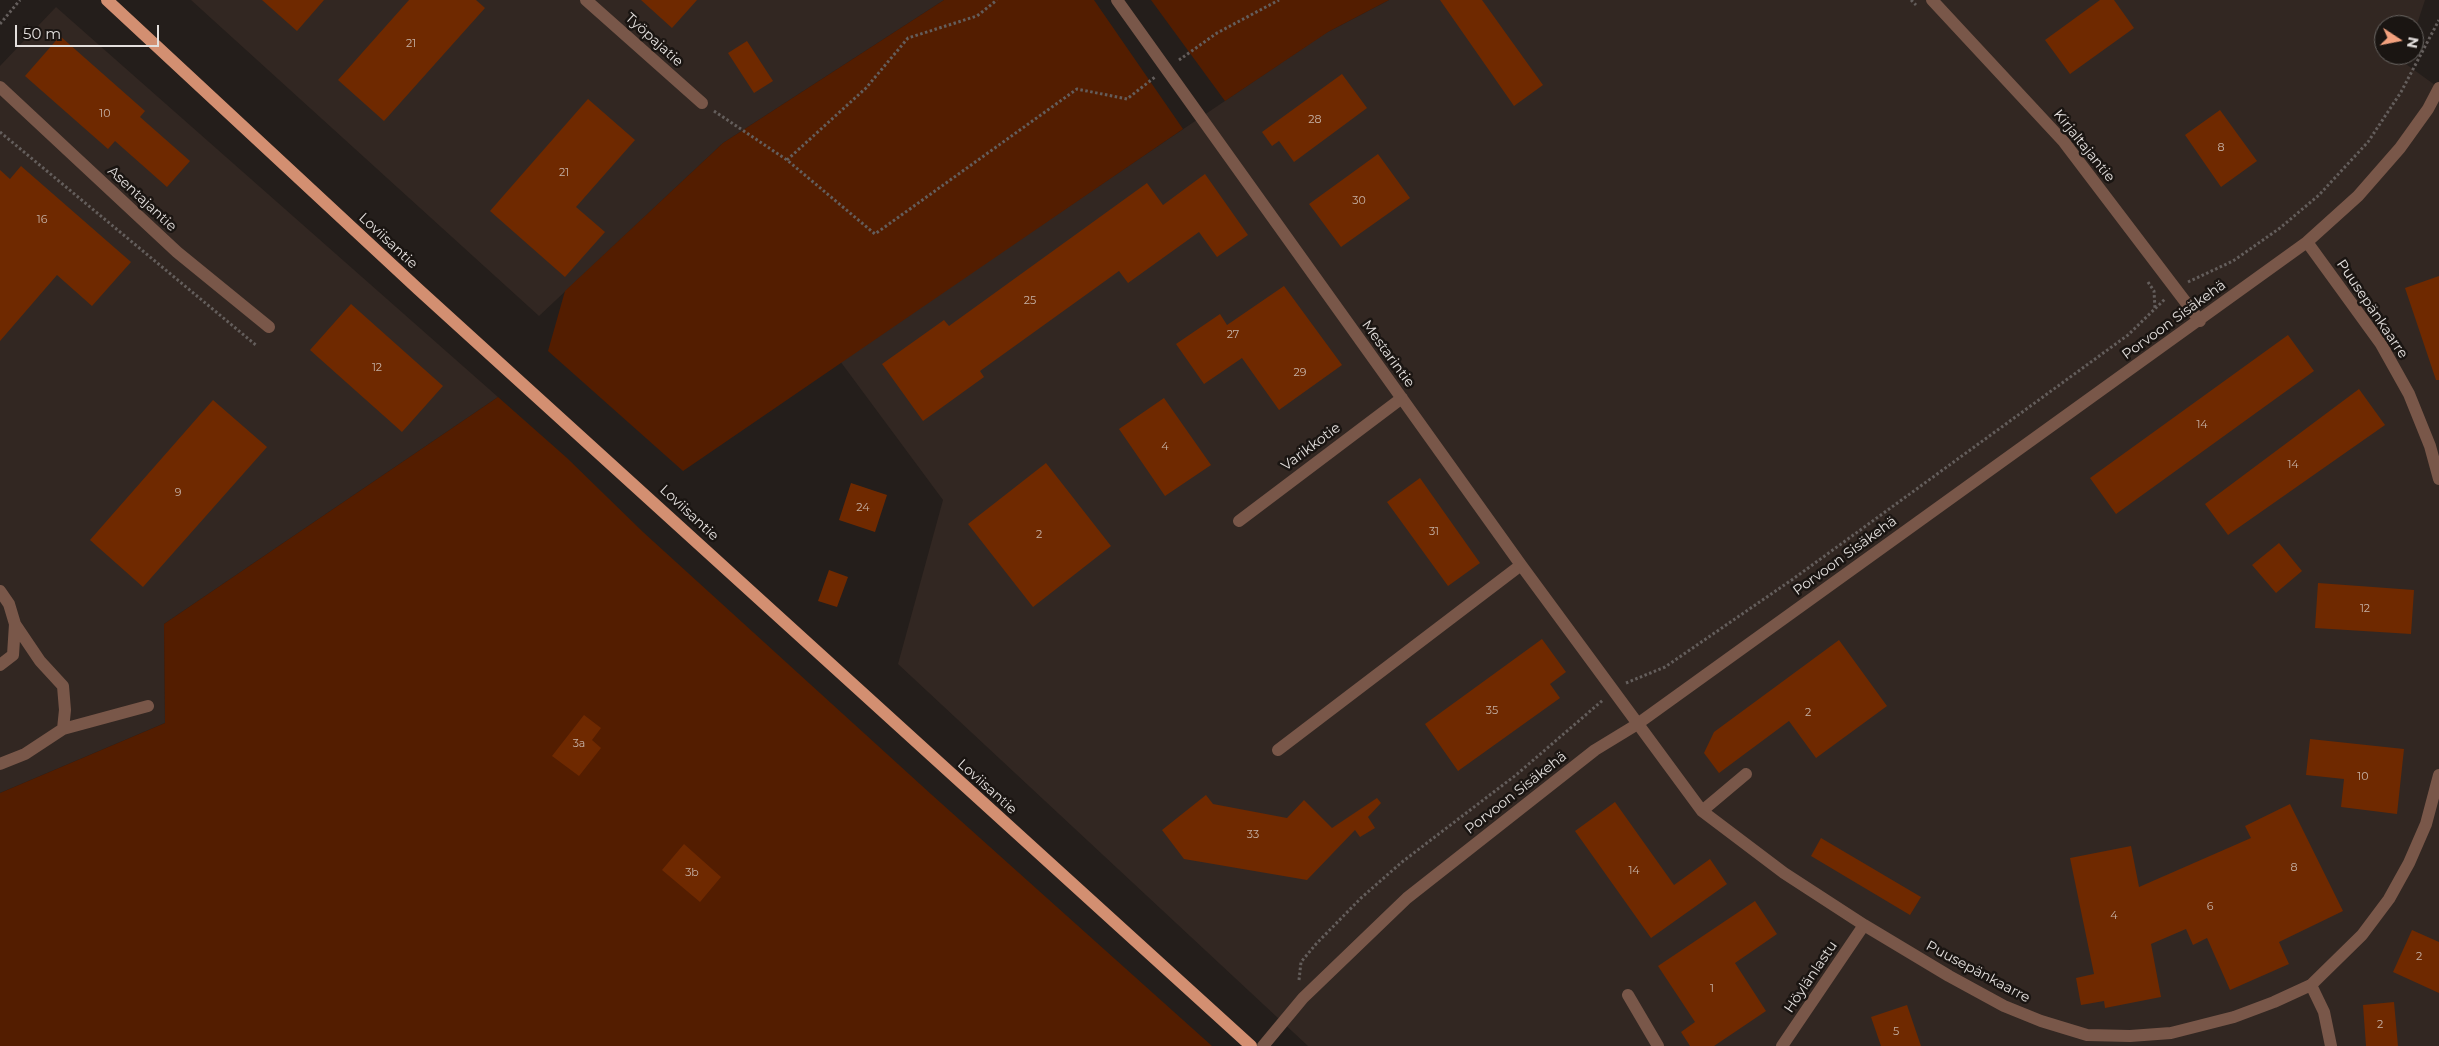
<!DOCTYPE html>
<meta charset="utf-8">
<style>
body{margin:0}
#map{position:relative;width:2439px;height:1046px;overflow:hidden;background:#241e1b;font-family:Montserrat,sans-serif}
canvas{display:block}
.north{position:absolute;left:2374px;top:15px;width:50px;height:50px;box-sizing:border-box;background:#1a1512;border:1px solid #6a6663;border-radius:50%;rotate:101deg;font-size:14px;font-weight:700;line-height:20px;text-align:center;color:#e3dfdd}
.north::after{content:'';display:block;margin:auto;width:18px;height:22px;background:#f2a17e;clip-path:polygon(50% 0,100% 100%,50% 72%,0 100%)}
.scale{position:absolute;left:15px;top:25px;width:144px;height:22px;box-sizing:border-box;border:2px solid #e3dfdd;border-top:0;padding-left:6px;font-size:15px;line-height:18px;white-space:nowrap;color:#e3dfdd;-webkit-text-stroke:4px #1a1512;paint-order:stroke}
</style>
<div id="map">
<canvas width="2439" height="1046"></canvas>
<div class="north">N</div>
<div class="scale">50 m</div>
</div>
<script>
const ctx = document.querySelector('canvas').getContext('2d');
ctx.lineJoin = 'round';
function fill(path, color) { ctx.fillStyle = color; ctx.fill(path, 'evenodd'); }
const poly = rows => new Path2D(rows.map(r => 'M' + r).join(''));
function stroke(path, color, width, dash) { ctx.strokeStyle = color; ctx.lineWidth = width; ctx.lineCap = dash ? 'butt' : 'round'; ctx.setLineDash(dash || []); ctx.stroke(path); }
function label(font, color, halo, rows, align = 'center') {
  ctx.font = font + ' Montserrat,sans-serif'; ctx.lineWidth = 5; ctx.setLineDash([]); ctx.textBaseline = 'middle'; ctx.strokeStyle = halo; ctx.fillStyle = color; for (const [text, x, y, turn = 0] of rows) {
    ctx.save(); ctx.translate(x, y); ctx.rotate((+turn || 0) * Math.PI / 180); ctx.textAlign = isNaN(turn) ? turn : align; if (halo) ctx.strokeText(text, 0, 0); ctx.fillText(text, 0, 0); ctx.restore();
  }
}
fill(poly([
 [191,0,944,0,723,143,539,316],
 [1389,0,2425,0,2414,33,2414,25,2384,25,2384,55,2401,55,2399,59,2439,88,2439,1046,1308,1046,898,664,943,500,840,361,1324,34],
 [56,7,498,397,164,624,165,723,0,793,0,66]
]), '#322722');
fill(poly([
 [944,0,1094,0,1183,129,683,471,548,351,565,291,723,143],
 [1151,0,1389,0,1328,32,1225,101],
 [498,397,567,458,643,532,932,795,1212,1046,0,1046,0,793,165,723,164,624]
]), '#531d00');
fill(poly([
 [262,0,324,0,297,31],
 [409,0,476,0,485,8,384,121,338,80],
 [641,0,697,0,672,28],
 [1440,0,1482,0,1543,85,1514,106],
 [2100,0,2114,0,2134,28,2070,74,2045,40],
 [60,36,145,111,140,117,190,161,167,187,115,141,108,149,25,76],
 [747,41,773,81,754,93,728,53],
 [1342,74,1367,108,1294,162,1279,141,1272,146,1262,132],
 [588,99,635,140,576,207,605,232,565,277,490,211],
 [2220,110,2257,161,2221,187,2185,135],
 [1378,154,1410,198,1341,247,1309,204],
 [21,166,131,262,92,306,57,275,0,341,0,170,10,179],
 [1205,174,1248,235,1217,257,1199,232,1128,283,1119,271,980,371,984,377,923,421,882,364,944,320,949,326,1147,183,1163,205],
 [2439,276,2439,380,2436,380,2405,288],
 [1284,286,1342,365,1279,410,1242,358,1204,384,1176,344,1220,314,1227,325],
 [351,304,443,386,402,432,310,350],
 [2288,335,2314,371,2116,514,2090,478],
 [2359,389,2385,425,2228,535,2205,504],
 [1164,398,1211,465,1165,496,1119,429],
 [213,400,267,447,143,587,90,540],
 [1046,463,1111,546,1033,607,968,524],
 [1420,478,1480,563,1448,586,1387,502],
 [851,483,887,495,875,532,839,520],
 [2279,543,2302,571,2276,593,2252,565],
 [829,570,848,577,837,607,818,601],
 [2318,583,2414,590,2411,634,2315,628],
 [1542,639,1566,672,1550,684,1560,698,1458,771,1425,724],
 [1839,640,1887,706,1816,758,1789,721,1719,773,1704,753,1714,732],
 [584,715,601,728,592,740,601,748,579,776,552,756],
 [2310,739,2404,749,2397,814,2341,807,2344,779,2306,775],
 [1206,795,1213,804,1287,818,1304,800,1332,828,1377,798,1381,803,1368,817,1375,828,1360,837,1355,830,1307,880,1184,859,1162,830],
 [1615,802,1674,885,1710,859,1727,884,1651,938,1575,831],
 [2290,804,2343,911,2279,942,2289,964,2230,990,2207,938,2193,945,2186,929,2151,944,2161,997,2105,1008,2104,1001,2081,1005,2076,978,2094,974,2070,858,2131,846,2139,887,2251,838,2245,826],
 [1821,838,1921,897,1910,915,1811,856],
 [684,844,721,877,700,902,662,870],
 [1755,901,1777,934,1735,963,1766,1011,1714,1046,1690,1046,1681,1032,1695,1022,1658,966],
 [2412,930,2439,942,2439,993,2393,972],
 [2394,1002,2398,1046,2366,1046,2363,1005],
 [1907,1005,1921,1046,1881,1046,1871,1017]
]), '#6f2900');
stroke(poly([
 [1911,0,1916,5],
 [0,24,20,0],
 [1179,60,1217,33,1279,0],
 [714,111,787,160,875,234,1077,89,1127,99,1155,77],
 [0,132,257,346],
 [787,160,866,88,908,38,977,16,997,0],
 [2148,282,2154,291,2155,309],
 [2188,282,2233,261,2280,228,2319,195,2368,142,2401,92,2439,20],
 [1626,683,1665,667,1793,579,2128,335,2165,299],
 [1299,980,1301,962,1316,944,1361,898,1402,862,1516,775,1603,700]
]), '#645e5c', 3, [2.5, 2.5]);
stroke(poly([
 [586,0,702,103],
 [1117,0,1521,565,1702,811,1784,873,1864,925,1949,976,2004,1006,2041,1021,2087,1035,2130,1036,2171,1033,2234,1017,2274,1002,2311,985,2362,935,2389,899,2409,863,2426,824,2439,775],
 [1932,0,2064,142,2200,321],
 [0,87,177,252,269,327],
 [2307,242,2381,344,2409,394,2430,446,2439,479],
 [1239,521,1402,398],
 [0,591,9,604,15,624,40,661,63,686,65,710,63,729,25,754,0,764],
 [0,665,13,655,15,624],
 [63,729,148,706],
 [1278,750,1521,565],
 [1702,811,1746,774],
 [2311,985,2324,1012,2331,1046],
 [1628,995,1658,1046],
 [1263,1046,1303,998,1407,898,1595,750,1636,725,2307,242,2358,196,2400,148,2428,109,2439,88],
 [1782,1046,1864,925]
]), '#795749', 12);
stroke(poly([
 [107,0,418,289,1251,1046]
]), '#d38f71', 12);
label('11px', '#c6b2a6', null, [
 ["21",411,44],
 ["10",105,114],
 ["28",1315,120],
 ["8",2221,148],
 ["21",564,173],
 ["30",1359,201],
 ["16",42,220],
 ["25",1030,301],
 ["27",1233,335],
 ["12",377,368],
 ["29",1300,373],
 ["14",2202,425],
 ["4",1165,447],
 ["14",2293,465],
 ["9",178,493],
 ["24",863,508],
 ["31",1434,532],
 ["2",1039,535],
 ["12",2365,609],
 ["35",1492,711],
 ["2",1808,713],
 ["3a",579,744],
 ["10",2363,777],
 ["33",1253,835],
 ["8",2294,868],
 ["14",1634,871],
 ["3b",692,873],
 ["6",2210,907],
 ["4",2114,916],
 ["2",2419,957],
 ["1",1712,989],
 ["2",2380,1025],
 ["5",1896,1032]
]);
label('14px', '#e3dfdd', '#1a1512', [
 ["Työpajatie",654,40,42],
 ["Kirjaltajantie",2084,146,51],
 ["Asentajantie",142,199,43],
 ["Loviisantie",388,241,43],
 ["Puusepänkaarre",2372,309,56],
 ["Porvoon Sisäkehä",2174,320,-36],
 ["Mestarintie",1388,354,54],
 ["Varikkotie",1311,447,-37],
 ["Loviisantie",689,513,43],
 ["Porvoon Sisäkehä",1845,556,-36],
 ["Loviisantie",987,787,42],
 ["Porvoon Sisäkehä",1516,793,-38],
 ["Puusepänkaarre",1978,972,28],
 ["Höylänlastu",1811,977,-56]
]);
</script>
